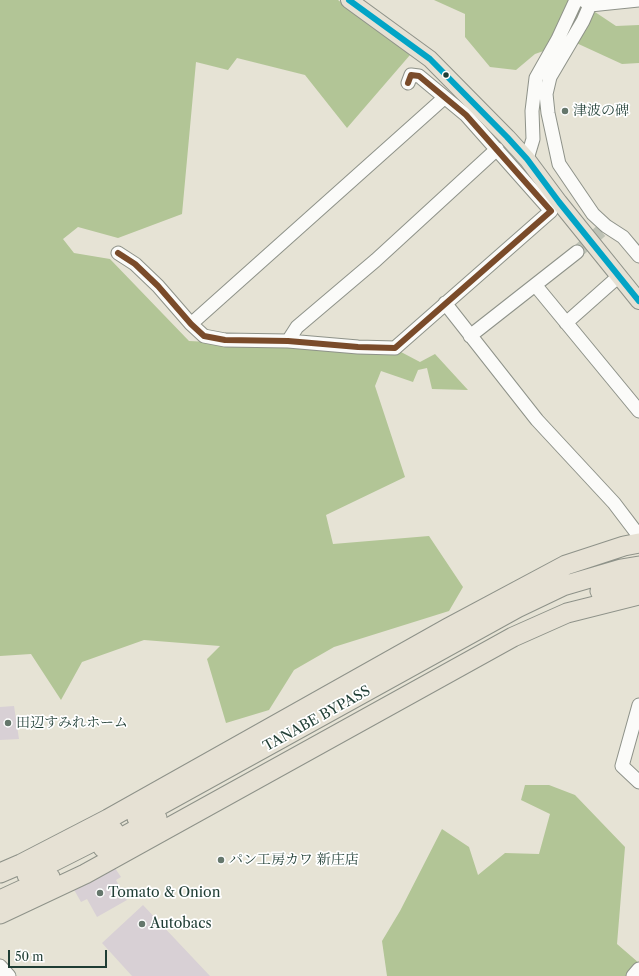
<!DOCTYPE html>
<meta charset="utf-8">
<style>
body{margin:0}
#map{position:relative;width:639px;height:976px;overflow:hidden;background:#e6e3d5;font-family:"Libre Caslon Text",serif}
canvas{display:block}
.scale{position:absolute;left:8px;top:950px;width:99px;height:18px;box-sizing:border-box;border:2px solid #1f3d34;border-top:0;padding-left:5px;font-size:12px;line-height:14px;white-space:nowrap;color:#1f3d34;-webkit-text-stroke:3px #fff;paint-order:stroke}
</style>
<div id="map">
<canvas width="639" height="976"></canvas>
<div class="scale">50 m</div>
</div>
<script>
const ctx = document.querySelector('canvas').getContext('2d');
ctx.lineJoin = 'round';
function fill(path, color) { ctx.fillStyle = color; ctx.fill(path, 'evenodd'); }
const poly = rows => new Path2D(rows.map(r => 'M' + r).join(''));
function stroke(path, color, width, dash) { ctx.strokeStyle = color; ctx.lineWidth = width; ctx.lineCap = dash ? 'butt' : 'round'; ctx.setLineDash(dash || []); ctx.stroke(path); }
function label(font, color, halo, rows, align = 'center') {
  ctx.font = font + ' "Libre Caslon Text","Noto Serif JP",serif'; ctx.lineWidth = 3.5; ctx.setLineDash([]); ctx.textBaseline = 'middle'; ctx.strokeStyle = halo; ctx.fillStyle = color; for (const [text, x, y, turn = 0] of rows) {
    ctx.save(); ctx.translate(x, y); ctx.rotate((+turn || 0) * Math.PI / 180); ctx.textAlign = isNaN(turn) ? turn : align; if (halo) ctx.strokeText(text, 0, 0); ctx.fillText(text, 0, 0); ctx.restore();
  }
}
fill(poly([
 [0,0,338,0,410,55,347,128,305,75,237,58,228,70,196,62,182,214,118,238,78,227,63,239,74,253,110,259,189,341,293,346,363,354,401,352,420,362,435,354,468,390,432,389,427,368,418,370,413,382,381,371,375,386,405,477,326,515,333,544,429,536,463,587,449,611,334,647,294,670,269,710,226,723,207,659,220,646,144,640,82,662,61,700,31,654,0,656],
 [434,0,577,0,616,26,639,25,639,63,622,64,572,41,535,54,516,70,490,67,465,37,465,14],
 [525,785,549,785,575,795,625,847,617,944,639,963,639,976,387,976,382,941,400,911,442,829,469,847,478,875,505,853,539,854,550,814,521,800]
]), '#b2c596');
fill(poly([
 [14,706,19,739,0,740,0,707],
 [113,865,121,877,116,880,127,900,97,917,87,899,81,902,73,888],
 [143,905,210,976,132,976,102,943]
]), '#d8d0d5');
stroke(poly([
 [577,252,601,231]
]), '#bec2b5', 13, [13, 6]);
const minor = poly([
 [583,0,590,5,639,0],
 [590,5,583,21,550,77,546,94,548,113,559,164,593,214,606,226,623,237,639,256],
 [527,159,533,139,532,111,536,78,558,39,576,0],
 [118,253,135,264,158,286,191,324,204,336,225,340,288,341,358,347,395,348,551,211,466,115,419,76,411,75,408,83],
 [536,286,639,411],
 [445,303,537,420,614,503,639,536],
 [566,323,619,276],
 [191,324,444,98],
 [470,336,577,252],
 [288,341,297,327,376,260,497,149],
 [639,705,622,766,639,782],
 [0,966,9,976],
 [633,976,639,969]
]);
const major = poly([
 [349,0,430,59,507,137,527,159,559,202,639,301]
]);
const highway = poly([
 [600,591,639,582],
 [137,818,517,608,563,586,621,569,639,566],
 [103,848,157,818],
 [0,873,21,864,108,819,448,628,566,565,624,546,639,543],
 [27,875,114,831],
 [0,900,50,877],
 [0,914,85,874,513,637,567,613,639,595]
]);
stroke(minor, '#8e9289', 15);
stroke(major, '#8e9289', 18);
stroke(highway, '#8e9289', 21);
stroke(minor, '#fbfbf9', 13);
stroke(major, '#e6e1d4', 16);
stroke(highway, '#e6e1d4', 19);
stroke(poly([
 [349,0,430,59,507,137,527,159,559,202,639,301]
]), '#02a4c6', 6);
stroke(poly([
 [118,253,135,264,158,286,191,324,204,336,225,340,288,341,358,347,395,348,551,211,466,115,419,76,411,75,408,83]
]), '#7a4b2a', 6);
for (const [x, y, r, color] of [
 [446,75,3.5,"#1f3d34"],
 [565,111,4,"#65776c"],
 [8,723,4,"#65776c"],
 [221,860,4,"#65776c"],
 [100,893,4,"#65776c"],
 [142,924,4,"#65776c"]
]) { const dot = new Path2D(); dot.arc(x, y, r, 0, 2 * Math.PI); ctx.fillStyle = color; ctx.fill(dot); stroke(dot, '#fff', 1.5); }
label('14px', '#1f3d34', '#fff', [
 ["津波の碑",573,111],
 ["田辺すみれホーム",16,723],
 ["パン工房カワ 新庄店",229,860],
 ["Tomato & Onion",108,893],
 ["Autobacs",150,924]
], 'left');
label('14px', '#1f3d34', '#fff', [
 ["TANABE BYPASS",317,719,-29]
]);
</script>
